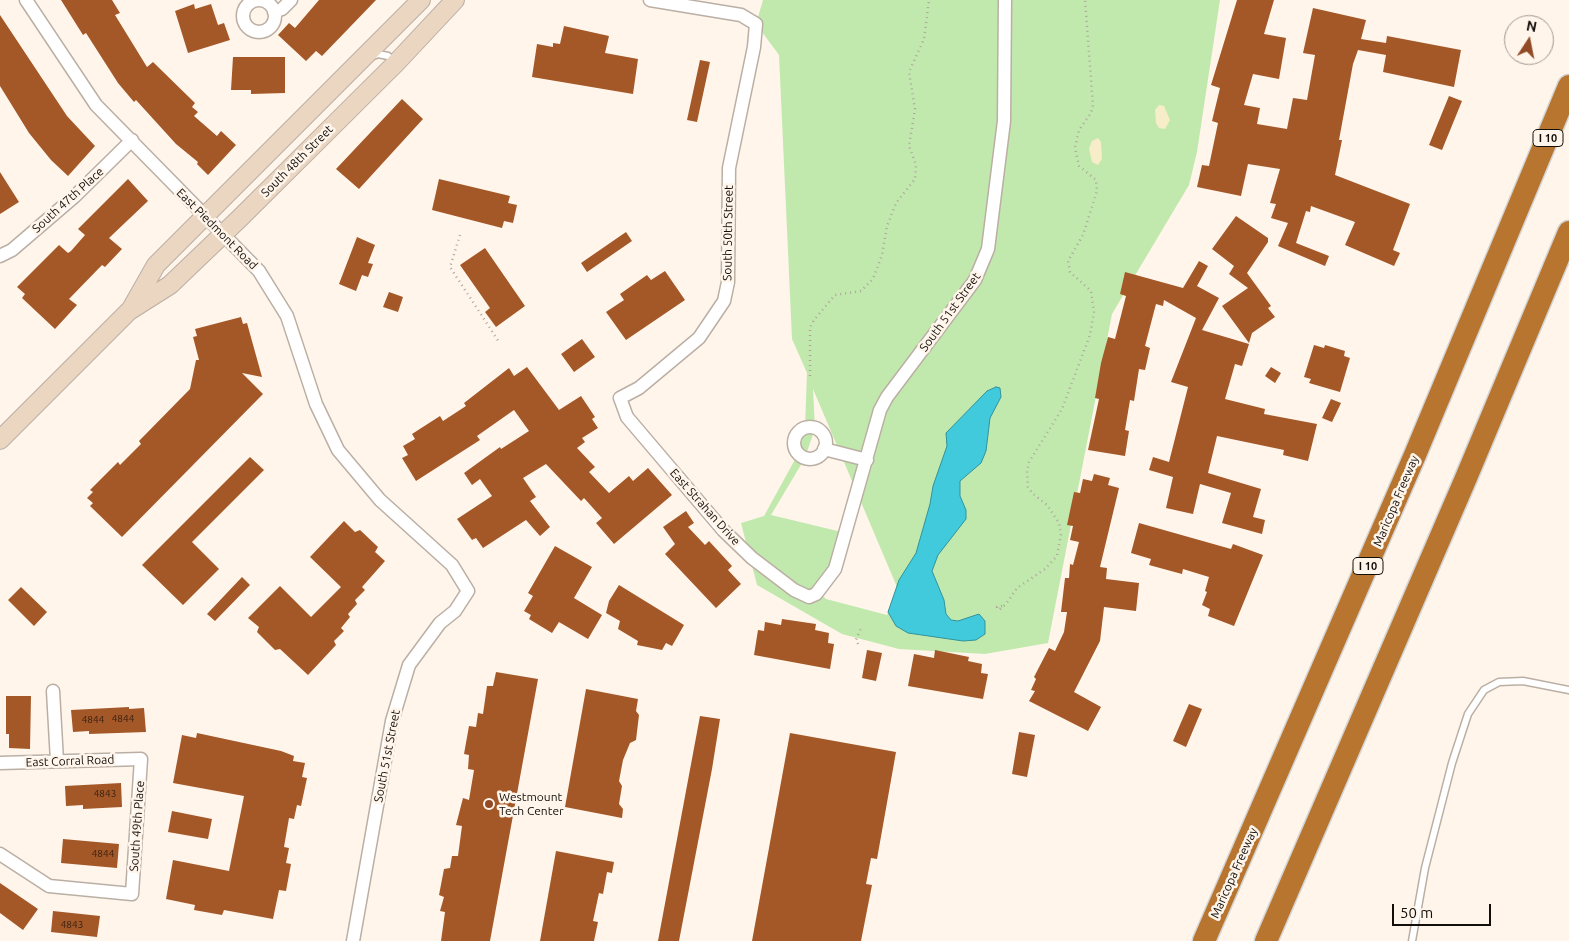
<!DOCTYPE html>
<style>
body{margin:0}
#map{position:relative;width:1569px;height:941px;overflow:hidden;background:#fff5eb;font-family:Ubuntu,sans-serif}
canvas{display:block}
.north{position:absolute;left:1504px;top:15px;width:50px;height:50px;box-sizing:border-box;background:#fff5eb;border:1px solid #a09991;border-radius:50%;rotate:11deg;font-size:14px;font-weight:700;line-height:20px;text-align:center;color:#120f0b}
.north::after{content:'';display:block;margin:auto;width:18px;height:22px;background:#914926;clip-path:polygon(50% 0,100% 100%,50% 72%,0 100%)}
.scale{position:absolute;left:1392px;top:904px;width:99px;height:22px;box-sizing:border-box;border:2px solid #120f0b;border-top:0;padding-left:6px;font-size:15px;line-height:18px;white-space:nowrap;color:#120f0b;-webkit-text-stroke:4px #fff5eb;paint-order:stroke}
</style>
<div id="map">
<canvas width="1569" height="941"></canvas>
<div class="north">N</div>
<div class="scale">50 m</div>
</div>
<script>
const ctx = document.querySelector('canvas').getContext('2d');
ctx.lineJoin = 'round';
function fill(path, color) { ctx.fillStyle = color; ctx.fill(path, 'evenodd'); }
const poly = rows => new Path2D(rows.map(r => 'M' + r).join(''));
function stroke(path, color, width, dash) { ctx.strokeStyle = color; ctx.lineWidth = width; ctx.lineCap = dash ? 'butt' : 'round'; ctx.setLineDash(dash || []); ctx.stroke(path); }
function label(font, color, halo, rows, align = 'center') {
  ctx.font = font + ' Ubuntu,sans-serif'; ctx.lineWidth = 5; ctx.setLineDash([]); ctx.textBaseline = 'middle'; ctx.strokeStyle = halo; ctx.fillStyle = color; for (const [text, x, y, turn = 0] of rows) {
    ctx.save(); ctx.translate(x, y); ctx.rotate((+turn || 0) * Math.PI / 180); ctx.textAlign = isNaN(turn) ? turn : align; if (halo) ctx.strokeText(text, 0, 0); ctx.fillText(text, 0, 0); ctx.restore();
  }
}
fill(poly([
 [763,0,1220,0,1197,152,1189,185,1112,314,1048,643,985,654,899,649,842,634,757,585,741,523,764,516,798,454,805,428,807,373,792,339,779,55,756,24],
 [813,389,897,587,887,615,826,599,818,591,846,533,771,515,805,458,810,443,815,429]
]), '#c2e9ad');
fill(poly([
 [1159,105,1164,106,1170,120,1165,129,1159,128,1156,123,1155,110],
 [1098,138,1101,142,1102,159,1098,165,1092,162,1089,149,1092,141]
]), '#f7edc8');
const water = poly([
 [996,387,1000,388,1001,397,990,418,986,451,981,463,960,481,960,496,966,510,966,519,938,555,932,571,944,600,946,614,951,620,958,621,979,614,985,621,985,634,976,640,963,641,908,633,896,626,888,612,899,580,916,553,930,504,933,486,947,446,946,433,987,391,996,387]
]);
fill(water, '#40cadc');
stroke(water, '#32929d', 1);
fill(poly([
 [61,0,112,0,120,13,115,15,147,67,153,62,195,103,192,107,198,112,194,116,217,136,221,131,236,145,208,175,197,164,198,162,176,144,136,100,134,102,118,83,86,33,83,35],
 [319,0,376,0,322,56,316,51,306,61,278,35,289,23,295,28],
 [1237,0,1274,0,1264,34,1286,38,1279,79,1253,74,1244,105,1260,108,1257,124,1287,129,1293,98,1307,100,1315,55,1303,53,1313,8,1366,20,1361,39,1386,43,1387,36,1461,50,1454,87,1383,72,1386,55,1358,50,1353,64,1339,140,1342,140,1335,175,1410,204,1393,250,1400,253,1394,266,1345,245,1355,222,1311,206,1310,212,1306,211,1296,243,1329,256,1325,266,1278,246,1288,223,1271,218,1276,204,1270,203,1280,169,1248,164,1241,196,1197,187,1202,165,1209,166,1218,123,1212,121,1220,88,1211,85],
 [194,4,195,9,211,4,218,25,224,23,230,40,188,53,175,11],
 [0,15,67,116,95,146,68,176,51,160,29,133,0,86],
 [564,26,609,36,605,53,638,59,633,94,532,77,537,44,553,47,553,43,560,44],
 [233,57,285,57,285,93,251,94,251,90,231,90],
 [700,60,710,62,697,122,687,120],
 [1449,96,1462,101,1442,150,1429,145],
 [402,99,423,119,359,189,336,169],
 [0,172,19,202,0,214],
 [128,179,148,201,109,238,122,249,105,267,102,265,69,299,77,305,55,329,22,298,25,294,17,287,59,245,68,253,71,251,85,235,78,229],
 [439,179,510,196,508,203,517,205,513,223,504,221,502,228,432,210],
 [1236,216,1268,238,1268,242,1247,273,1271,306,1268,308,1275,317,1252,333,1249,343,1222,306,1248,288,1229,274,1234,266,1212,249],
 [626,232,632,241,587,272,581,263],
 [357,237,375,245,368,263,373,264,368,277,362,275,356,291,339,284],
 [485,248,525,306,496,327,485,312,490,308,460,265],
 [1199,261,1208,266,1197,286,1219,298,1202,330,1249,344,1242,366,1235,364,1225,399,1265,409,1264,414,1317,424,1308,461,1283,455,1284,450,1217,436,1208,473,1261,489,1253,517,1265,520,1262,534,1222,523,1231,493,1200,484,1193,514,1166,508,1173,477,1149,470,1153,457,1169,462,1188,387,1171,382,1196,318,1164,300,1163,306,1156,304,1145,346,1150,348,1145,370,1139,369,1134,401,1130,400,1125,430,1129,431,1125,456,1088,450,1099,399,1095,398,1101,363,1108,337,1115,339,1126,296,1120,294,1125,272,1183,288],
 [665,271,685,300,626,340,606,312,624,300,620,294,647,275,651,280],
 [389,292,403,297,398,312,383,307],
 [241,317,243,324,247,323,262,377,242,373,263,394,122,537,90,506,93,503,87,498,93,492,90,490,118,462,120,465,141,444,139,441,190,389,196,360,199,360,193,337,197,336,195,329],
 [582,339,595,357,574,372,561,354],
 [1314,345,1324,348,1325,345,1345,351,1344,356,1350,358,1340,392,1309,383,1311,379,1304,377],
 [527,367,559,410,581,396,595,417,592,419,598,428,582,438,585,442,577,448,595,467,589,472,609,493,629,476,633,481,648,468,672,495,614,544,596,523,602,518,584,498,581,501,546,464,523,478,536,497,530,501,550,527,540,536,526,520,483,548,476,538,472,540,457,519,492,496,480,479,472,485,464,473,500,447,501,449,529,431,514,410,477,436,480,440,416,481,402,458,408,455,403,446,415,439,412,434,440,416,443,421,466,406,464,403,509,368,514,376],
 [1271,367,1281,373,1275,383,1265,376],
 [1331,399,1341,403,1332,422,1322,418],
 [250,457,264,470,192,542,219,569,183,605,142,565],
 [1094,474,1110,478,1108,485,1119,488,1100,567,1107,568,1106,579,1139,583,1136,611,1104,607,1100,641,1074,692,1101,707,1088,731,1029,701,1035,691,1031,690,1036,679,1034,677,1049,648,1055,651,1064,632,1067,612,1061,612,1065,578,1069,578,1070,564,1073,565,1079,542,1070,540,1073,526,1067,525,1074,492,1080,493,1083,479,1092,481],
 [686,511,694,523,688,527,705,545,709,541,732,566,728,570,741,584,716,608,665,554,675,544,663,527],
 [344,521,355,532,360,530,378,547,375,552,385,561,362,587,365,590,355,600,357,604,348,614,350,617,341,628,344,631,334,641,336,645,308,675,280,649,275,650,257,632,259,627,248,618,280,586,311,617,341,587,310,557],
 [1139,523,1231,549,1233,544,1263,555,1234,626,1208,616,1210,609,1202,605,1207,592,1205,591,1209,577,1183,569,1182,574,1149,565,1151,559,1131,553],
 [555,546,592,567,574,598,602,615,588,639,559,622,552,633,529,619,531,615,524,611,533,596,528,593],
 [242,577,250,585,215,621,207,614],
 [619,585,684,625,672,646,666,643,662,650,637,645,638,641,618,629,620,621,606,613,609,601],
 [21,587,47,612,34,626,8,600],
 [782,619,816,624,815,630,829,633,828,643,834,644,830,669,754,655,758,630,764,631,765,622,781,625],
 [867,650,882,653,876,681,862,678],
 [935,650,969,657,968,661,982,664,981,673,988,674,983,699,908,686,914,654,934,658],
 [496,672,538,679,490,941,441,941,445,912,440,911,444,897,439,895,444,869,450,868,452,856,458,856,462,826,456,825,463,798,469,800,474,770,468,769,469,755,464,754,469,726,476,727,478,713,483,714,487,686,493,686],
 [586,689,638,699,636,711,639,715,636,740,630,743,623,760,619,781,622,786,619,804,623,809,622,818,565,807],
 [6,696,31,696,30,749,9,748,9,734,6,734],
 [1189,704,1202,709,1186,747,1173,741],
 [129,707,129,709,144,708,146,732,89,734,89,731,73,732,71,710],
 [700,716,720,719,712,769,679,941,658,941],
 [1019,732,1035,735,1027,777,1012,774],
 [197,733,281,751,294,756,293,761,305,763,302,777,307,778,301,806,297,805,294,819,289,818,284,847,289,848,286,863,291,864,286,891,279,890,273,919,224,910,222,915,194,910,195,905,166,899,173,860,229,871,244,796,173,783,182,735,196,738],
 [790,733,896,752,877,859,871,858,866,884,872,885,861,941,752,941],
 [121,783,122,807,83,809,83,805,66,806,65,786],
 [172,811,212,819,208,839,168,832],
 [63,839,119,844,117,868,61,863],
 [556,851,614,862,612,873,607,872,603,894,599,893,593,921,598,922,594,941,540,941],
 [0,883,38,909,23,930,0,913],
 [53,911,100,916,97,937,51,932]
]), '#a45828');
const lane = poly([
 [373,56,378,54,388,56,395,62],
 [1412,941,1425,868,1452,763,1468,714,1484,690,1499,682,1523,681,1569,690]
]);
const street = poly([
 [26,0,96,105,259,271,287,316,316,404,338,450,380,500,452,565,468,591,455,611,440,623,409,665,392,721,353,941],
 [650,0,741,15,756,24,754,47,729,168,728,282,724,301,699,338,639,388,620,398,627,417,723,530,752,558,794,590,809,597,816,594,835,569,880,410,887,397,975,280,988,249,1004,121,1005,0],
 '243 16a16 16 0 1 1 32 0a16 16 0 1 1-32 0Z',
 [274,12,282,9,291,0],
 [0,256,12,250,75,196,132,140],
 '794 443a16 16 0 1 1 32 0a16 16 0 1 1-32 0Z',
 [824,449,867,460],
 [53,691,57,761],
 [0,763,141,759,132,894,49,886,0,854]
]);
const secondary = poly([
 [131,309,156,265,421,0],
 [0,440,129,311,170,285,240,218,396,63,455,0]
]);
const highway = poly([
 [1204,941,1415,455,1569,86],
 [1266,941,1466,478,1569,232]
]);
stroke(lane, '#bbafa4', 9);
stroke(street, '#bbafa4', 15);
stroke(secondary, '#bbafa4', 20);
stroke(highway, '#d4d4d3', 25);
stroke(poly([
 [460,235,450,267,499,342],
 [810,376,810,327,814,320,835,295,861,291,873,279,882,255,887,226,896,203,915,179,916,165,909,146,915,109,909,72,924,39,929,0],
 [1002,606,997,607,998,609,999,610,1006,604,1017,588,1045,569,1057,556,1061,534,1059,523,1047,505,1032,493,1028,487,1027,471,1029,462,1062,409,1090,335,1094,312,1091,291,1070,272,1068,261,1083,235,1097,191,1096,180,1079,166,1075,148,1079,130,1091,113,1093,105,1085,0],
 [858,644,856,640,861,628]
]), '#ada59d', 2.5, [1, 4]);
stroke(lane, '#fff', 6);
stroke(street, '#fff', 12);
stroke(secondary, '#ead6c1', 18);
stroke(highway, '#b8752f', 22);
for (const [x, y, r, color] of [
 [489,804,5,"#914926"]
]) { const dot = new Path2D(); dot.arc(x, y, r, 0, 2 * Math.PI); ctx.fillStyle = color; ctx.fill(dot); stroke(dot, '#fff5eb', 2); }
label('10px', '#362112', null, [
 ["4844",123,719],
 ["4844",93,720],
 ["4843",105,794],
 ["4844",103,854],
 ["4843",72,925]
]);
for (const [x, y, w] of [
 [1548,138,30],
 [1368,566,30]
]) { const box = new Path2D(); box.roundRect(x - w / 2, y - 8.5, w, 17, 4); ctx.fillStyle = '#fff5eb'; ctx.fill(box); stroke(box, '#120f0b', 1); }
label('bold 11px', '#120f0b', null, [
 ["I 10",1548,138],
 ["I 10",1368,566]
]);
label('12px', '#120f0b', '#fff5eb', [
 ["South 48th Street",297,161,-45],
 ["South 47th Place",68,200,-42],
 ["East Piedmont Road",217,229,45],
 ["South 50th Street",728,233,-89],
 ["South 51st Street",950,312,-54],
 ["Maricopa Freeway",1396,501,-67],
 ["East Strahan Drive",705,507,48],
 ["South 51st Street",387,756,-79],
 ["East Corral Road",70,761,-2],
 ["South 49th Place",137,826,-86],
 ["Maricopa Freeway",1234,873,-66]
]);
label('12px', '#120f0b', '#fff5eb', [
 ["Westmount",499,797],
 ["Tech Center",499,811]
], 'left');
</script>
